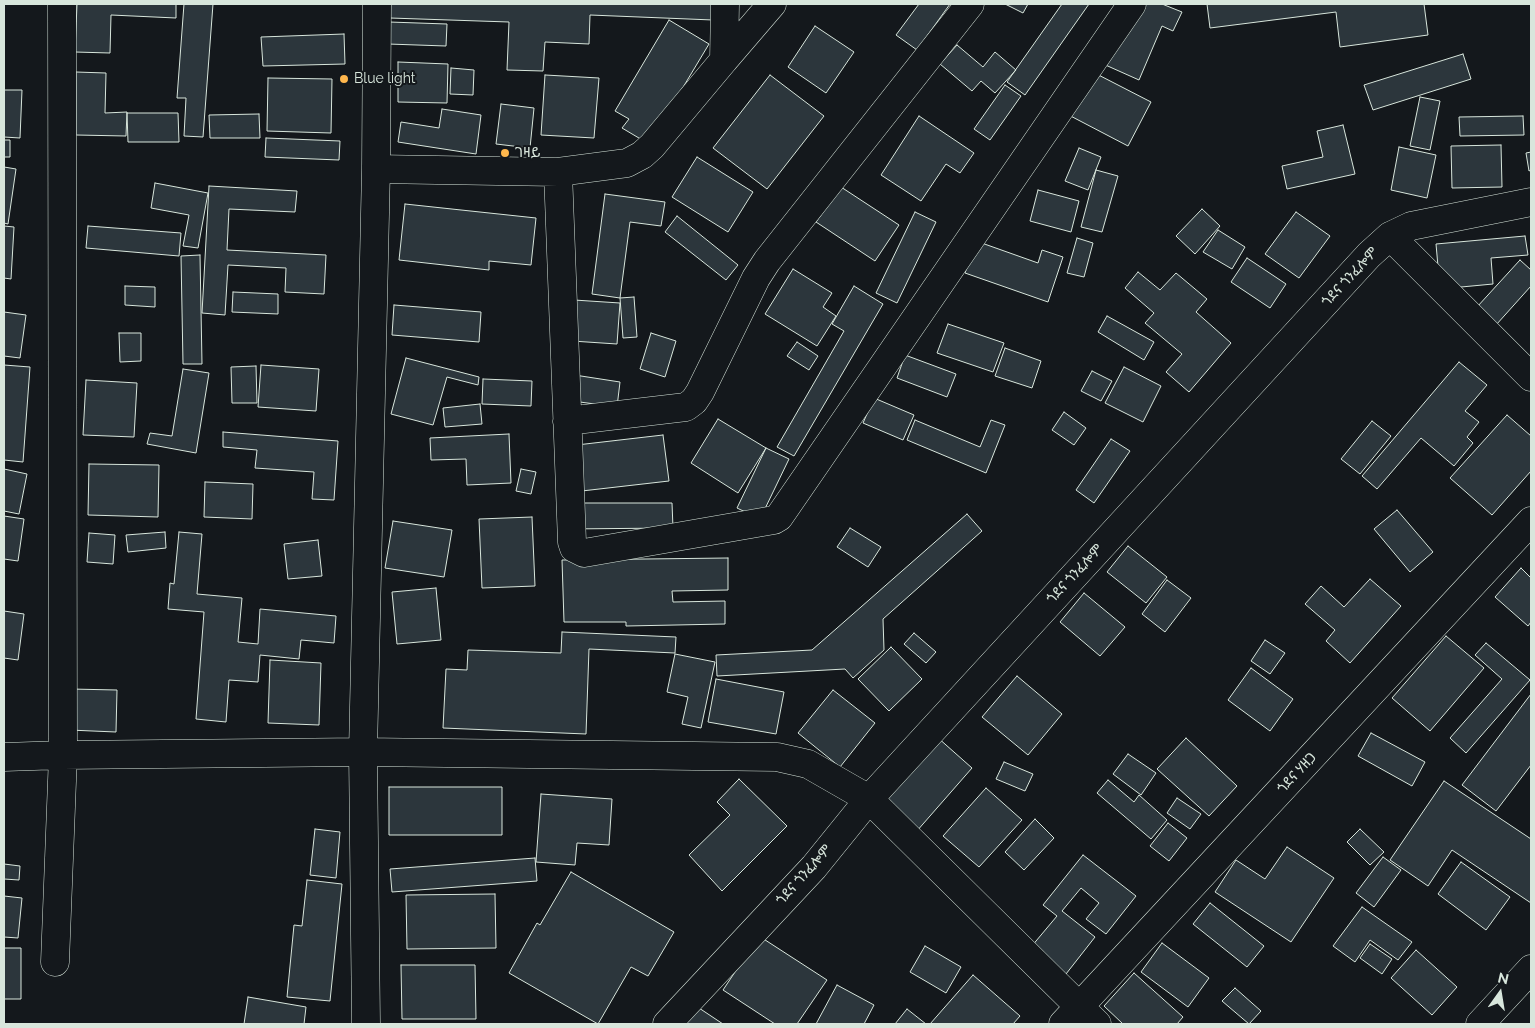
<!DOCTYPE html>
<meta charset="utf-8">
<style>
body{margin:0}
#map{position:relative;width:1535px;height:1028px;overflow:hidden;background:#14181c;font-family:Raleway,sans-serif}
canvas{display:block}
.frame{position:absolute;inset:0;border:5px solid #d8e6dc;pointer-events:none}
.north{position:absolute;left:1475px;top:968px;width:50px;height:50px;-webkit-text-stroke:4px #14181c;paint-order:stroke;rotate:13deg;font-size:14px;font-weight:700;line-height:20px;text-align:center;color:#d8e6dc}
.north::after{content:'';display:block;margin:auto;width:18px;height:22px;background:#d8e6dc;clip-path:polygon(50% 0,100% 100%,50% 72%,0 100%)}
</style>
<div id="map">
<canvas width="1535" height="1028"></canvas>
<div class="frame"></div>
<div class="north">N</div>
</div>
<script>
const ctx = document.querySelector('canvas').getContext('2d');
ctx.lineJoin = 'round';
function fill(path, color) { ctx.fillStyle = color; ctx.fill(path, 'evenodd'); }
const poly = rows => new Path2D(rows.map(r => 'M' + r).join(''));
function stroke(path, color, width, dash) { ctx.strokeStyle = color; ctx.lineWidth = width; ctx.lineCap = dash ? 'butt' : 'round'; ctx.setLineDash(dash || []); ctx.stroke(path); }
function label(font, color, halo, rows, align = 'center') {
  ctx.font = font + ' Raleway,"Noto Sans Ethiopic",sans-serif'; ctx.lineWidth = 4; ctx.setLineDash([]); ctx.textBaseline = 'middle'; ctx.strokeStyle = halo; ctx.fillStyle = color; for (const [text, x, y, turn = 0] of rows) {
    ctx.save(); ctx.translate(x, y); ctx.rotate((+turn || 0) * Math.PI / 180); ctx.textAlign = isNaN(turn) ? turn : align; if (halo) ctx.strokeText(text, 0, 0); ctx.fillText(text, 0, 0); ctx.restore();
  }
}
const building = poly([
 [77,4,176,4,176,18,111,15,110,53,75,52,77,4],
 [184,4,213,4,203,137,184,136,186,98,177,98,184,4],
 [390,4,713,4,713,20,590,15,589,44,545,42,543,71,507,70,509,22,390,18,390,4],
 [919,4,950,4,917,50,896,35,919,4],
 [1005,4,1028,4,1023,13,1005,4],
 [1062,4,1089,4,1025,95,1007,82,1062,4],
 [1128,4,1162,4,1182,12,1173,31,1162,26,1139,80,1101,63,1128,4],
 [1207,4,1424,4,1428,35,1340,47,1336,12,1210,28,1207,4],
 [669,20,709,44,649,144,622,128,629,119,615,111,669,20],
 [389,22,447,24,446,46,388,44,389,22],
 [815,26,854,52,826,93,788,67,815,26],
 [344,34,345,64,263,66,261,37,344,34],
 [957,45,983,67,995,52,1016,70,995,93,981,81,972,91,940,64,957,45],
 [1463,54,1471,79,1373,110,1364,85,1463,54],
 [398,62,448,64,447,103,398,102,398,62],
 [1083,67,1151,102,1128,146,1061,111,1083,67],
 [451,68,474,70,473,95,450,94,451,68],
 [76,72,106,73,105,113,127,112,126,136,76,135,76,72],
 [545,75,599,78,594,138,541,135,545,75],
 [770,75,824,116,767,189,713,148,770,75],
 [268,78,332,79,331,133,267,131,268,78],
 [1005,85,1021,96,990,140,974,129,1005,85],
 [4,90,22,90,20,138,4,137,4,90],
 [1420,97,1440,101,1430,150,1410,146,1420,97],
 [501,104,534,108,530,148,496,144,501,104],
 [442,109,481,115,476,154,398,142,401,122,439,128,442,109],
 [127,113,178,113,179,142,128,142,127,113],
 [259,114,260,138,210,138,209,115,259,114],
 [919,116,974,153,960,173,946,164,921,201,881,175,919,116],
 [1523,116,1524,135,1460,136,1459,117,1523,116],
 [1343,125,1355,174,1287,189,1282,166,1323,157,1317,131,1343,125],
 [266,138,340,141,339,160,265,157,266,138],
 [4,140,10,140,10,157,4,157,4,140],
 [1501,145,1502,187,1452,188,1451,146,1501,145],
 [1399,147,1436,155,1427,198,1391,190,1399,147],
 [1079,148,1101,157,1088,190,1065,181,1079,148],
 [1531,152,1531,170,1529,171,1526,153,1531,152],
 [697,157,753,192,728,232,672,197,697,157],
 [4,167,16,169,8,224,4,223,4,167],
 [1096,170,1118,176,1102,232,1081,227,1096,170],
 [155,183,208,193,198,248,183,246,189,215,151,208,155,183],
 [209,186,297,191,295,212,229,209,227,250,326,255,324,294,285,292,286,268,228,265,225,315,202,313,209,186],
 [841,187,899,225,875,261,816,222,841,187],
 [1038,190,1079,201,1071,232,1030,221,1038,190],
 [605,194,665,202,661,226,630,222,620,298,592,294,605,194],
 [405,204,536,218,531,265,489,261,489,270,399,260,405,204],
 [1202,209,1220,226,1195,254,1176,236,1202,209],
 [915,212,936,222,897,303,876,293,915,212],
 [1296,212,1330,236,1299,278,1265,254,1296,212],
 [677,216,738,265,726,280,665,232,677,216],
 [4,226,14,227,11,279,4,278,4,226],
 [88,226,181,233,179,256,86,248,88,226],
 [1218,230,1245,247,1232,269,1203,252,1218,230],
 [1525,236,1528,255,1491,258,1493,284,1440,289,1436,244,1525,236],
 [1077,238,1093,243,1084,277,1067,273,1077,238],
 [976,241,1038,263,1042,250,1063,257,1048,302,965,273,976,241],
 [200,255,202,364,183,364,181,256,200,255],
 [1247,258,1286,284,1270,308,1231,282,1247,258],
 [1520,260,1531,270,1531,286,1496,325,1477,307,1520,260],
 [793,269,832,293,823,307,836,316,817,346,765,314,793,269],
 [1138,272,1160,290,1176,273,1207,299,1196,312,1231,343,1189,392,1166,372,1182,354,1145,323,1154,313,1125,288,1138,272],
 [125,286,155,287,155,307,125,305,125,286],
 [854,286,883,304,794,456,777,447,844,331,832,324,854,286],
 [233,292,278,294,278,314,232,312,233,292],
 [634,297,637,337,623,338,620,298,634,297],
 [574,300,620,303,617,344,572,341,574,300],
 [394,305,481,312,479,342,392,335,394,305],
 [4,312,26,315,20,358,4,356,4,312],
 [1107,316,1154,342,1144,360,1098,332,1107,316],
 [948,324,1004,343,993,372,937,353,948,324],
 [119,333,141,333,141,361,120,362,119,333],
 [651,333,676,341,665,377,640,369,651,333],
 [797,342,818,356,809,370,787,356,797,342],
 [1005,348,1041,361,1032,388,995,376,1005,348],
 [905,355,956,374,947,397,897,378,905,355],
 [406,358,479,377,478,385,447,377,433,425,391,414,406,358],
 [1459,362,1487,385,1465,411,1479,422,1467,437,1473,443,1454,466,1421,438,1377,489,1362,476,1459,362],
 [4,365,30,367,23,462,4,460,4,365],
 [261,365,319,369,316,411,258,407,261,365],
 [256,366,257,403,232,403,231,367,256,366],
 [1124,367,1161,386,1143,422,1105,403,1124,367],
 [183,369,209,373,196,453,147,444,150,433,172,436,183,369],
 [1092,371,1112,381,1101,401,1081,391,1092,371],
 [568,374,620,382,617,407,565,400,568,374],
 [483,379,532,381,531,406,482,404,483,379],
 [86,380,137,383,134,437,83,435,86,380],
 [874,398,914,415,903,440,863,423,874,398],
 [480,404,482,424,445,427,443,408,480,404],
 [1064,412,1086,428,1074,445,1052,430,1064,412],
 [1507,415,1531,436,1531,471,1492,515,1450,478,1507,415],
 [718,419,766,448,738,493,691,463,718,419],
 [915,420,980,447,991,420,1005,425,986,473,907,440,915,420],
 [1372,421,1391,436,1360,474,1341,459,1372,421],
 [223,432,338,441,334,500,312,499,314,472,255,468,257,450,223,447,223,432],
 [509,434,511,483,467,485,466,459,431,460,430,438,509,434],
 [663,435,669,481,573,492,568,446,663,435],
 [1111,439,1130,451,1094,503,1076,490,1111,439],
 [766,448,789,459,760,519,737,508,766,448],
 [89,464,159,465,158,517,88,515,89,464],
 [4,469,27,474,19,514,4,511,4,469],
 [521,469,536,472,531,494,516,491,521,469],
 [205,482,253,484,252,519,204,517,205,482],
 [565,503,672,503,673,528,565,529,565,503],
 [1397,510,1433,552,1410,572,1374,529,1397,510],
 [967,514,982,531,883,619,884,650,853,678,845,669,717,676,716,655,812,650,967,514],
 [4,516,24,519,18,561,4,559,4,516],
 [532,517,535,586,482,588,479,519,532,517],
 [393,521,452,530,444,577,385,568,393,521],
 [850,528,881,547,868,567,837,547,850,528],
 [165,532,166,548,128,552,126,535,165,532],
 [179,532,202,534,197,594,242,598,238,642,258,644,260,609,336,616,334,643,301,640,299,659,260,655,258,682,229,680,226,722,196,719,204,612,168,609,170,583,174,584,179,532],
 [89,533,115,535,113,564,87,562,89,533],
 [318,540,322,576,288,579,284,544,318,540],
 [1128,546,1167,577,1146,603,1107,572,1128,546],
 [728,558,728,590,672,591,673,602,725,601,725,624,626,626,626,622,564,622,562,560,728,558],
 [1521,568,1531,578,1531,622,1528,626,1495,597,1521,568],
 [1370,579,1401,606,1350,663,1326,641,1335,630,1305,604,1321,586,1344,607,1370,579],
 [1167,580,1191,598,1165,632,1142,614,1167,580],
 [436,588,441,640,397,644,392,592,436,588],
 [1084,593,1125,627,1100,656,1060,622,1084,593],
 [4,611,24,614,18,660,4,658,4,611],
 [562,632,676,637,675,653,589,649,586,734,443,728,446,669,467,670,468,650,561,653,562,632],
 [914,633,936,652,926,663,904,644,914,633],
 [1446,636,1484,668,1430,731,1392,698,1446,636],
 [1265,640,1285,653,1270,674,1251,661,1265,640],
 [1486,643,1530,680,1466,753,1450,738,1502,679,1475,655,1486,643],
 [891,647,922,679,889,711,858,679,891,647],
 [675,654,715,662,701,728,682,724,688,697,667,692,675,654],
 [270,660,321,663,319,725,268,723,270,660],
 [1251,668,1293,699,1270,731,1228,700,1251,668],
 [1017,676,1062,714,1028,755,982,717,1017,676],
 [716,679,784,692,776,734,708,722,716,679],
 [70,689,117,690,116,732,69,730,70,689],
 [833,690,875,723,840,767,798,733,833,690],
 [1531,694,1531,765,1496,811,1462,785,1531,694],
 [1371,733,1425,762,1412,786,1358,756,1371,733],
 [937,737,972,768,916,832,880,801,937,737],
 [1186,738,1237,786,1209,816,1157,769,1186,738],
 [1128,754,1156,773,1141,795,1113,774,1128,754],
 [1004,762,1033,774,1025,791,996,779,1004,762],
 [739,779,787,826,722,891,689,855,730,815,717,802,739,779],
 [1108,780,1134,802,1139,795,1167,820,1151,839,1097,793,1108,780],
 [1444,781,1531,839,1531,903,1452,850,1428,886,1390,860,1444,781],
 [389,787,502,787,502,835,389,835,389,787],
 [986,788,1022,820,979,867,943,836,986,788],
 [541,794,612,799,609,845,577,843,575,865,536,862,541,794],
 [1177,798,1201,814,1190,829,1167,813,1177,798],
 [1035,819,1054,838,1024,870,1005,852,1035,819],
 [1168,823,1187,838,1169,861,1150,846,1168,823],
 [315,829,340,832,336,878,310,875,315,829],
 [1360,829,1384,852,1370,865,1347,842,1360,829],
 [1287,847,1334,878,1291,942,1215,892,1236,860,1265,879,1287,847],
 [1083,855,1136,896,1106,934,1086,919,1099,903,1081,888,1062,911,1095,937,1066,974,1031,947,1057,916,1043,905,1083,855],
 [1383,857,1401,870,1374,907,1356,893,1383,857],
 [535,858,537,881,392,892,390,869,535,858],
 [1461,862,1510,897,1486,930,1438,894,1461,862],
 [4,864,20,866,19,880,4,879,4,864],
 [571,872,674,932,648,976,631,967,598,1024,509,973,537,923,540,925,571,872],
 [307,880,342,884,330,1001,287,997,294,925,302,926,307,880],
 [495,894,496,948,407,949,406,895,495,894],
 [4,896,22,898,18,938,4,937,4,896],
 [1210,903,1264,946,1247,967,1193,924,1210,903],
 [1362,907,1412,942,1398,960,1370,940,1355,962,1333,946,1362,907],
 [759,936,827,980,797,1024,775,1024,723,990,759,936],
 [1162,943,1209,978,1188,1007,1141,972,1162,943],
 [1370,944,1392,959,1382,974,1360,958,1370,944],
 [925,946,961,967,946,993,910,972,925,946],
 [4,948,21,948,21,999,4,999,4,948],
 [1416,950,1457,987,1432,1015,1391,978,1416,950],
 [401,965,475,965,476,1019,402,1019,401,965],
 [1134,973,1183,1017,1177,1024,1123,1024,1104,1006,1134,973],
 [973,975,1020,1016,1013,1024,930,1024,973,975],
 [837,985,874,1005,864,1024,816,1024,837,985],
 [1235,988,1261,1011,1249,1024,1222,1001,1235,988],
 [248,997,306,1007,304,1024,244,1024,248,997],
 [696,1006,723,1024,684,1024,696,1006],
 [907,1009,926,1024,895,1024,907,1009]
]);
fill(building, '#2c363c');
stroke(building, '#d8e6dc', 1);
const minor = poly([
 [725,4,724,60,772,4],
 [376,169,558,172,627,163,642,155,652,146,724,60],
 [558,172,572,542,574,548,584,553,774,520,779,517,1132,4],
 [1390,236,1531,377],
 [567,421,686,407,694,401,700,392,756,278,767,261,970,4],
 [4,757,63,755,363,752,777,757,808,764,869,799,1097,1024],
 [55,962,63,755,62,4],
 [366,1024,363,752,376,169,377,4],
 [667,1024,814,867,869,799,1369,255,1390,236,1411,226,1531,202],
 [1063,1024,1531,521],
 [1480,1024,1531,969]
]);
stroke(minor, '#d8e6dc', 29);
stroke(minor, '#14181c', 28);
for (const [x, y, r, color] of [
 [344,79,5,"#ffb74d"],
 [505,153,5,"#ffb74d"]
]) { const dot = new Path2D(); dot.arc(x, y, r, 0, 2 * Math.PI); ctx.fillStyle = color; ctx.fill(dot); stroke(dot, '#14181c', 2); }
label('14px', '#d8e6dc', '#14181c', [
 ["Blue light",354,79],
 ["ገዛይ",515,153]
], 'left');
label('14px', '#d8e6dc', '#14181c', [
 ["ጎደና ጎንፈሎም",1350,277,-47],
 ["ጎደና ጎንፈሎም",1075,574,-47],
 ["ጎደና ሃዘጋ",1297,773,-47],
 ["ጎደና ጎንፈሎም",804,875,-48]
]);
</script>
